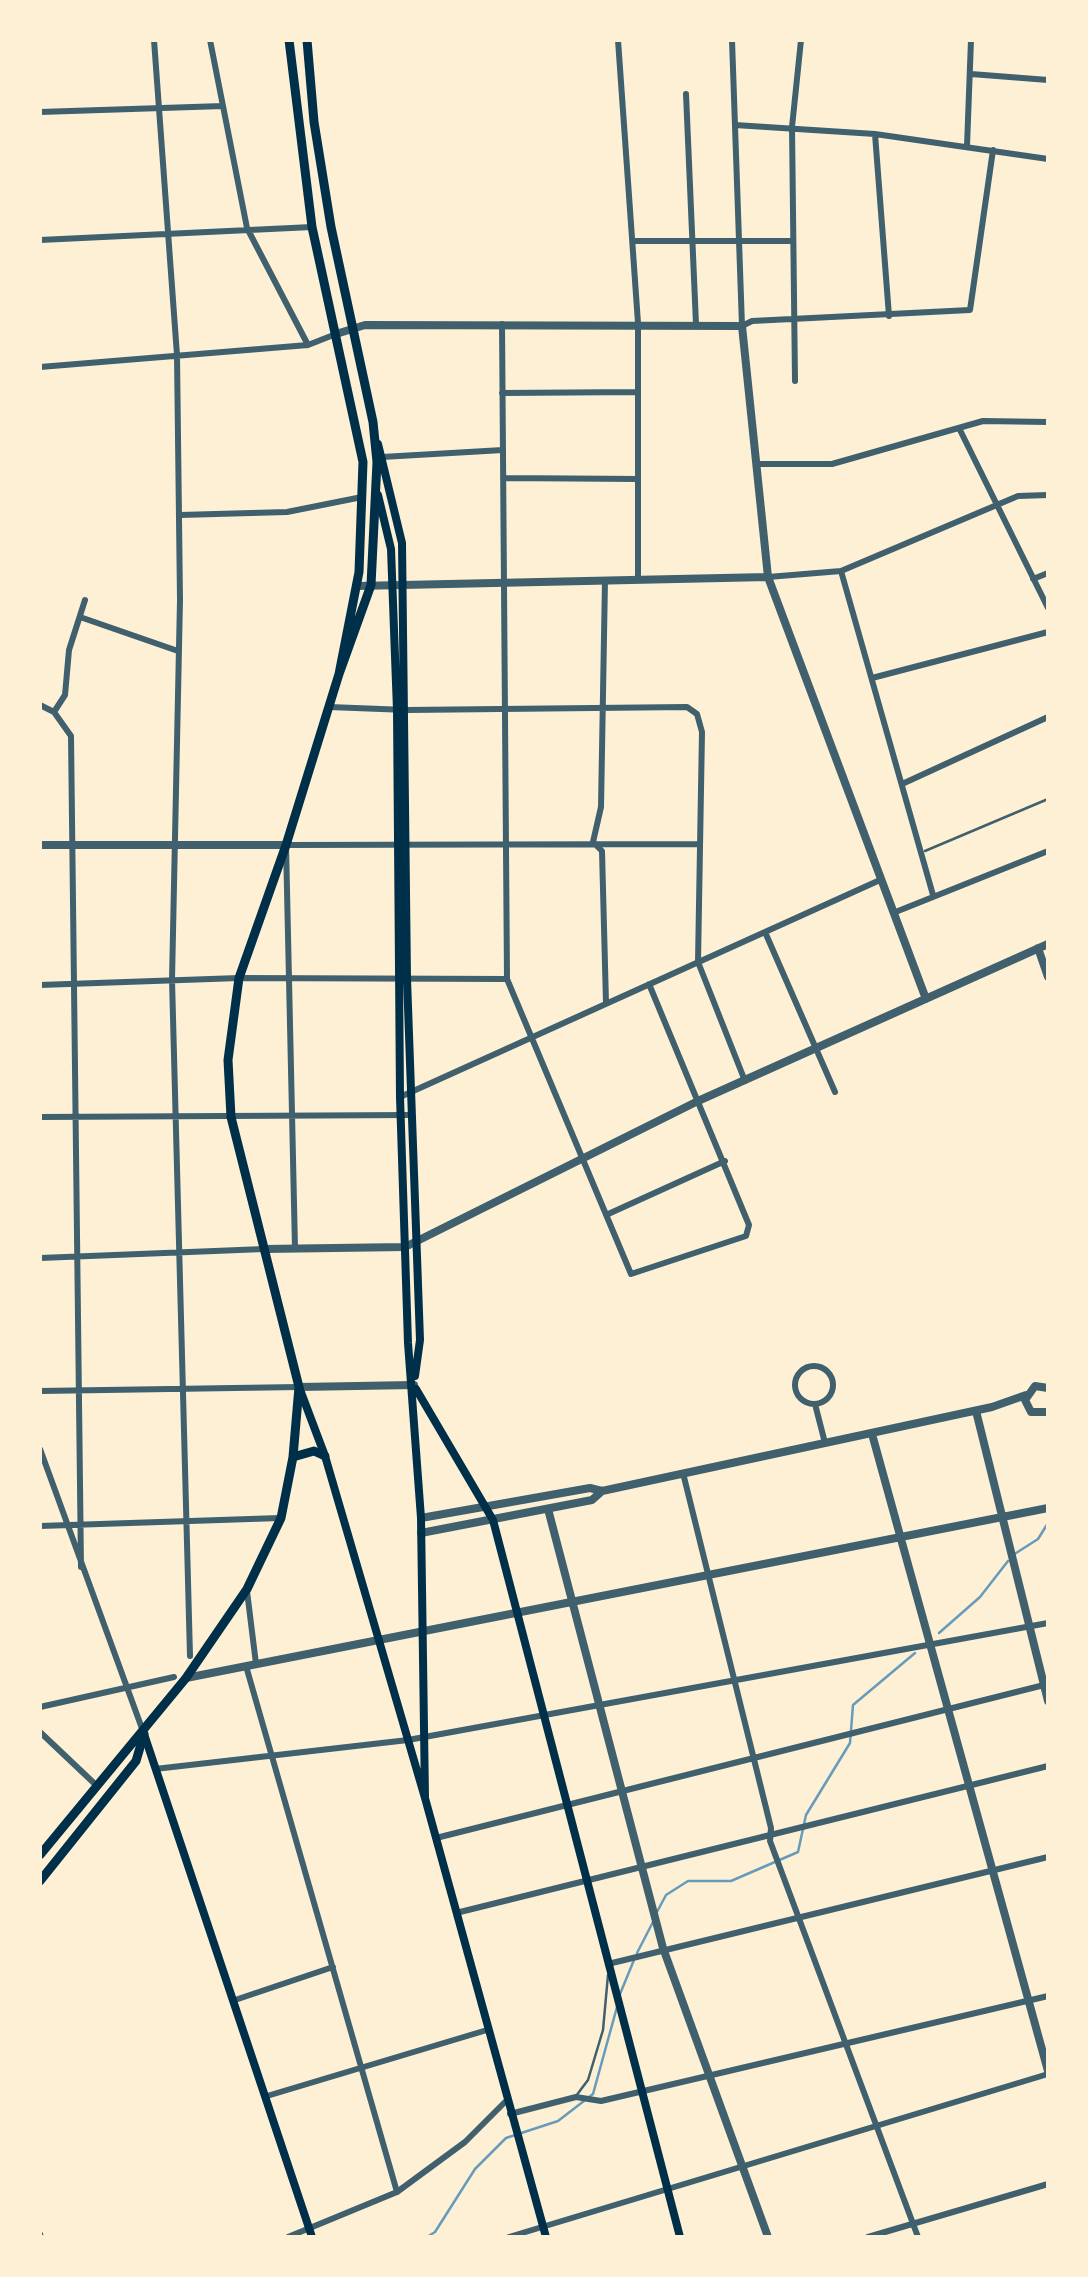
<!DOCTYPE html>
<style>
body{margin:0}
#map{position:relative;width:1088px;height:2277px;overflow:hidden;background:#fdf0d5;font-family:Cabin,sans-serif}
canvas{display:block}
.frame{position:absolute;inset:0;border:42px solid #fdf0d5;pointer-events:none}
</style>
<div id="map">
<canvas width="1088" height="2277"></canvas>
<div class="frame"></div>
</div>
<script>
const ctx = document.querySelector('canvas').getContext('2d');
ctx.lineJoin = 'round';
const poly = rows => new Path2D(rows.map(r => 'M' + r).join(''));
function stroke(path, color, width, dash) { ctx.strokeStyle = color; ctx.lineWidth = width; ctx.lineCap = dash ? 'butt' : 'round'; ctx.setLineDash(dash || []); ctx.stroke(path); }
stroke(poly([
 [1013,1555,1038,1539,1048,1523],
 [939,1633,980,1597,1008,1561],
 [657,1912,666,1895,688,1881,731,1881,798,1852,806,1815,850,1743,853,1705,915,1653],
 [637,1953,654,1920],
 [620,1994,634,1960],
 [427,2237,435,2232,475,2169,506,2138,558,2121,593,2094,617,2007]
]), '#669bbc', 2.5);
stroke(poly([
 [925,851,1048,799],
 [576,2096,588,2080,603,2030,608,1975]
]), '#3f606c', 2.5);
stroke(poly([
 [154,40,177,355,180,600,172,980,190,1656],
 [210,40,247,228,308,345],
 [618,40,638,323,638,579],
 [732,40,742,326,752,321,970,310,993,150],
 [971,74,1048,80],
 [686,94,696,324],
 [40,112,223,106],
 [735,125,875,134,1048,159],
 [875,134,889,316],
 [967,146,971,40],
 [40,240,312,227],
 [634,241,791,241],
 [502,324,507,979,631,1274,746,1236,749,1225,649,984],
 [40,367,308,345,336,334],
 [795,381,792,127,801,40],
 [502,393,638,392],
 [959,428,1048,608],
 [382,457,503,450],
 [756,464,832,464,983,421,1048,422],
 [503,478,638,479],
 [180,515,287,512,362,497],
 [841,571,933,895],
 [768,577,841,571,1018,496,1048,495],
 [1033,579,1048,573],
 [605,580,601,807,593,842,602,851,606,1003],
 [80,617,178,651],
 [872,678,1048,632],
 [40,705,54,712,71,736,81,1567],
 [329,707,407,710,687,707,697,714,702,732,698,962,745,1081],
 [54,712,65,695,69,650,85,600],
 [902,784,1048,717],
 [893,913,1048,851],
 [765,932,835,1092],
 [40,985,239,978,507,979],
 [400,1097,880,880],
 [40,1117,411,1115],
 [606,1215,725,1161],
 [295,1248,286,845,700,844],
 [40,1258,264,1249],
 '795 1385a19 19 0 1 1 38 0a19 19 0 1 1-38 0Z',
 [40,1391,299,1387],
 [815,1404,825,1443],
 [40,1449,144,1734],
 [683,1473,771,1828,770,1841,918,2237],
 [40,1526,280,1518],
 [247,1591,256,1664],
 [246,1666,397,2192],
 [40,1707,174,1677],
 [40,1732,96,1785],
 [155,1769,408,1740,1048,1623],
 [436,1838,1048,1684],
 [456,1913,1048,1766],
 [608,1964,1048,1857],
 [235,2000,333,1967],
 [267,2096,487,2030],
 [510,2114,576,2097,601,2101,1048,1996],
 [40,2234,41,2237],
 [288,2237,397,2192,465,2142,506,2101],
 [509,2237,1048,2074],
 [868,2237,1048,2184]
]), '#3f606c', 6);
stroke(poly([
 [336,334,365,325,742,326,768,577,926,999],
 [357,586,768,577],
 [40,845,286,845],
 [1038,948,1048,977],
 [264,1249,405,1247,698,1101,1048,944],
 [299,1387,414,1385],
 [1048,1388,1035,1386,1025,1400,1031,1412,1048,1412],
 [976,1411,1048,1701],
 [872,1434,1048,2071],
 [548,1509,663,1948,768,2237],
 [421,1518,590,1488,602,1491,992,1407,1026,1395],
 [421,1533,592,1500,602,1491],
 [186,1678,1048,1508]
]), '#3f606c', 8);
stroke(poly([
 [378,444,402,543,407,979,420,1340,415,1376],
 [378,495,391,549,397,710,400,1097,408,1343,421,1518,425,1798],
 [299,1387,325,1456,425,1798,546,2237],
 [416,1389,493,1520,680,2237],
 [144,1734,312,2237]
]), '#003049', 8);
stroke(poly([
 [289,40,312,227,363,462,359,572,339,674,371,585,377,462,373,422,331,227,314,122,307,40],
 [293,1457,314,1451,325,1456],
 [40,1855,186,1678,247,1589,281,1518,293,1457,299,1387,231,1117,228,1060,239,978,286,845,339,674],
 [40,1881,136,1761,144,1734]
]), '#003049', 9);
</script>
